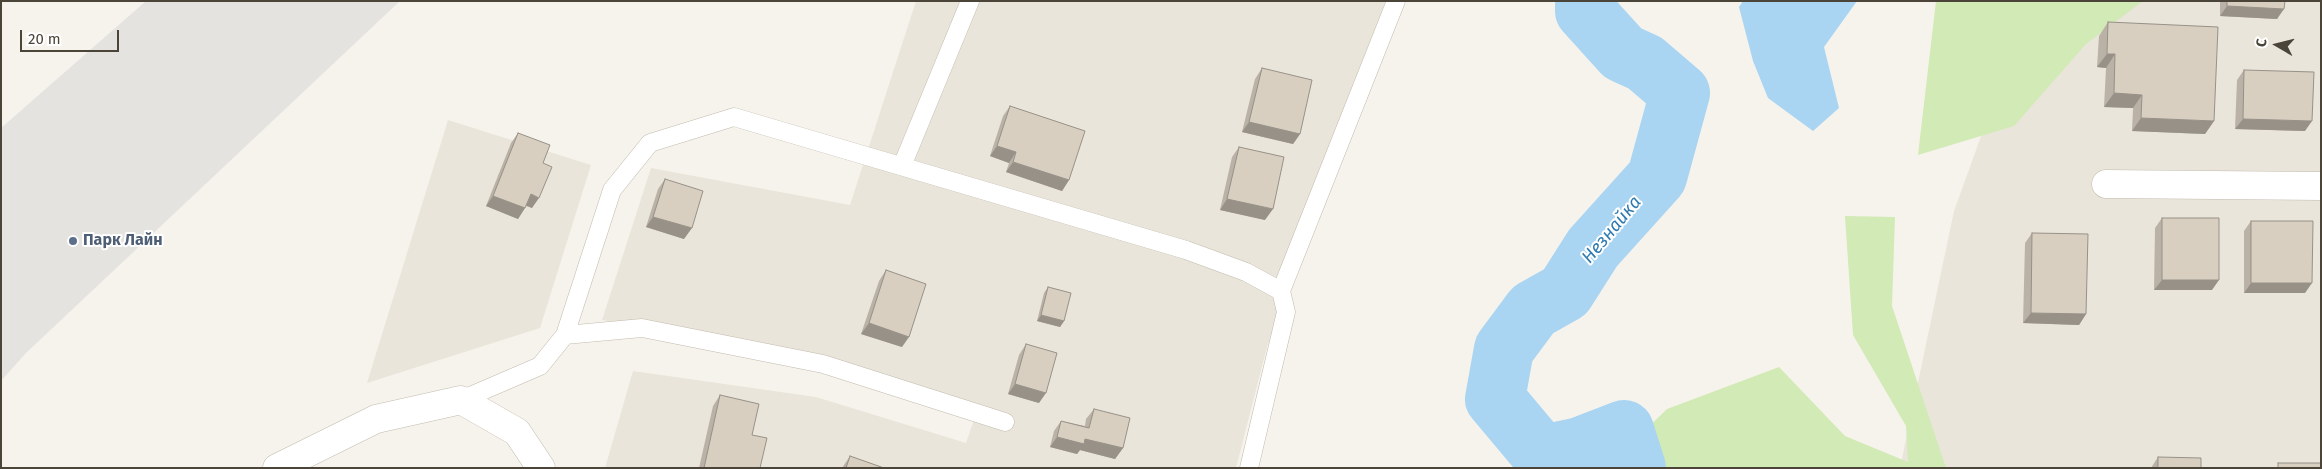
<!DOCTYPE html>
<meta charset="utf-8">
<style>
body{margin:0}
#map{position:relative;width:2322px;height:469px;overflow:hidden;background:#f6f3ec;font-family:"Fira Sans",sans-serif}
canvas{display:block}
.frame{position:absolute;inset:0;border:2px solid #4b4439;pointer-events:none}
.north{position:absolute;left:2252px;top:20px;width:50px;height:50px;-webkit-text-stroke:4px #fff;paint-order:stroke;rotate:278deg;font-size:14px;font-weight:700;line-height:20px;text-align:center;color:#4b4439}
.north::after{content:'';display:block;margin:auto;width:18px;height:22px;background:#4b4439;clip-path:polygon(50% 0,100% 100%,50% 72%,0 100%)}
.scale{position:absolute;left:20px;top:30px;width:99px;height:22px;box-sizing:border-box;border:2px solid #4b4439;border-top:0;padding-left:6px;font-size:15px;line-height:18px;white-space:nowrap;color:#4b4439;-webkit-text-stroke:4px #fff;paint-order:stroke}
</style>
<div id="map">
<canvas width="2322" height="469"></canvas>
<div class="frame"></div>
<div class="north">С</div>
<div class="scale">20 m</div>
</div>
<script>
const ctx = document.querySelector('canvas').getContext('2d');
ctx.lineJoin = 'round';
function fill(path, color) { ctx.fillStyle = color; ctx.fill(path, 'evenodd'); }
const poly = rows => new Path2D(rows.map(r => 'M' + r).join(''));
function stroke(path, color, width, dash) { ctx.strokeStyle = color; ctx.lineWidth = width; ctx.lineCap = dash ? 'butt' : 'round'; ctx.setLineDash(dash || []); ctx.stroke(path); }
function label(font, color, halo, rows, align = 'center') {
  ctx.font = font + ' "Fira Sans",sans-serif'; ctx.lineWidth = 4; ctx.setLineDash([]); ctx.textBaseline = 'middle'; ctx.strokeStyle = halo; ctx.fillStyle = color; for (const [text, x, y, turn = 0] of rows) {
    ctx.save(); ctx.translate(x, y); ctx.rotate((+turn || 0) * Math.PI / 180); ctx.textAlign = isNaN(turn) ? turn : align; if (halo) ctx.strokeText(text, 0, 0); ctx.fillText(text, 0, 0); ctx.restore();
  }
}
fill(poly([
 [916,1,1386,1,1267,347,1236,468,605,468,633,371,816,397,966,443,977,411,825,357,602,320,651,168,850,205],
 [2030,1,2321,1,2321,468,1900,468,1954,211],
 [448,120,591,165,540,328,367,383]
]), '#eae5da');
fill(poly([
 [1936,1,2143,1,2086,44,2014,126,1918,155],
 [1845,216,1895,217,1892,306,1946,468,1606,468,1667,409,1779,367,1845,436,1908,462,1906,426,1853,335]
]), '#d2eab5');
fill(poly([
 [146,1,400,1,25,354,1,381,1,128]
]), '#e5e3e0');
fill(poly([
 [1743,1,1857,1,1824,47,1839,108,1813,131,1768,98,1753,61,1739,7]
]), '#a9d4f2');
stroke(poly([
 [1585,1,1585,11,1623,53,1645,63,1680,93,1657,177,1593,248,1565,292,1533,310,1504,349,1495,399,1542,455,1580,447,1624,430,1636,468]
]), '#a9d4f2', 60);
const lane = poly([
 [902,166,970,1],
 [1281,291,1396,1],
 [565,335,642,328,823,364,1005,422],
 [461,400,540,366,565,335,612,190,650,143,734,117,1186,250,1246,272,1281,291,1286,312,1249,468]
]);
const street = poly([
 [2106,184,2321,186],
 [277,468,376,419,461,400,517,432,541,468]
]);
stroke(lane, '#c2bbae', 19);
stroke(street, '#c2bbae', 29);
stroke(lane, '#fff', 18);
stroke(street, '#fff', 28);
fill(poly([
 [2220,1,2285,1,2277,19,2220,16],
 [2108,22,2214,121,2205,134,2132,131,2133,108,2104,107,2106,68,2097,67,2099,36],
 [1262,68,1300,134,1293,144,1242,132,1255,79],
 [2244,70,2305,131,2235,129,2237,80],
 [1010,106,1069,180,1062,191,1006,172,1009,163,990,156,1003,116],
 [518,133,543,163,532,208,526,206,518,219,486,206,511,143],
 [1239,147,1265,220,1220,210,1232,157],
 [665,179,684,239,646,227,658,189],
 [2162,218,2212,290,2154,290,2155,228],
 [2251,221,2305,293,2244,293,2244,231],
 [2032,233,2086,314,2079,325,2023,323,2025,243],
 [886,270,902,347,861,334,879,281],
 [1048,287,1064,321,1060,327,1037,321,1044,293],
 [1026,344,1039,403,1008,394,1019,355],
 [720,395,760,468,699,468,713,406],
 [1094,409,1123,448,1115,459,1080,450,1077,454,1050,447,1054,431,1061,421,1085,426,1086,419],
 [850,456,884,468,842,468],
 [2158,457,2201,468,2151,468]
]), '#bab2a6');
fill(poly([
 [2227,6,2284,9,2277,19,2220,16],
 [2107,54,2115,54,2106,68,2097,67],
 [2114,93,2142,95,2133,108,2104,107],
 [2141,118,2214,121,2205,134,2132,131],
 [2243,119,2312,121,2305,131,2235,129],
 [1249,122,1300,134,1293,144,1242,132],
 [997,146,1016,152,1009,163,990,156],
 [1013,162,1069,180,1062,191,1006,172],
 [531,194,539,198,532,208,523,204],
 [493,196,525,208,518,219,486,206],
 [1227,199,1273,209,1265,220,1220,210],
 [653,217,692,228,684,239,646,227],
 [2162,280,2219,280,2212,290,2154,290],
 [2251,283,2312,283,2305,293,2244,293],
 [2031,313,2086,314,2079,325,2023,323],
 [1041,315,1064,321,1060,327,1037,321],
 [869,323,909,337,902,347,861,334],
 [1015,384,1046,393,1039,403,1008,394],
 [1057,437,1085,439,1123,448,1115,459,1080,450,1077,454,1050,447]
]), '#979187');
const building = poly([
 [2227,1,2285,1,2284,9,2227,6,2227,1],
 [2108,22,2218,27,2214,121,2141,118,2142,95,2114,93,2115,54,2107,54,2108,22],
 [1262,68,1312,80,1300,134,1249,122,1262,68],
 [2244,70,2314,72,2312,121,2243,119,2244,70],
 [1010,106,1085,131,1069,180,1013,162,1016,152,997,146,1010,106],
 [518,133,550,145,543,163,552,167,539,198,531,194,525,208,493,196,518,133],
 [1239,147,1284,157,1273,209,1227,199,1239,147],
 [665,179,703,191,692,228,653,217,665,179],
 [2162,218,2219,218,2219,280,2162,280,2162,218],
 [2251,221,2313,221,2312,283,2251,283,2251,221],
 [2032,233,2088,234,2086,314,2031,313,2032,233],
 [886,270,926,284,909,337,869,323,886,270],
 [1048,287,1071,293,1064,321,1041,315,1048,287],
 [1026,344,1057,353,1046,393,1015,384,1026,344],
 [720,395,759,404,752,435,767,438,760,468,704,468,720,395],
 [1094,409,1130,418,1123,448,1085,439,1084,444,1057,437,1061,421,1089,428,1094,409],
 [850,456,884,468,846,468,850,456],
 [2158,457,2201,458,2201,468,2158,468,2158,457],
 [2278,463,2321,463,2321,468,2278,468,2278,463]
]);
fill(building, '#d8cfc1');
stroke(building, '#979187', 1);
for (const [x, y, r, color] of [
 [73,241,5,"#5c6f8a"]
]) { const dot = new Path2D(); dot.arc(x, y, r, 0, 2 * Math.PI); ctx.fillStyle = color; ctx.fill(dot); stroke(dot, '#fff', 2); }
label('bold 16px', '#4e5e75', '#fff', [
 ["Парк Лайн",83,241]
], 'left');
label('italic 18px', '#2e7ab2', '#fff', [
 ["Незнайка",1612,230,-50]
]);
</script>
